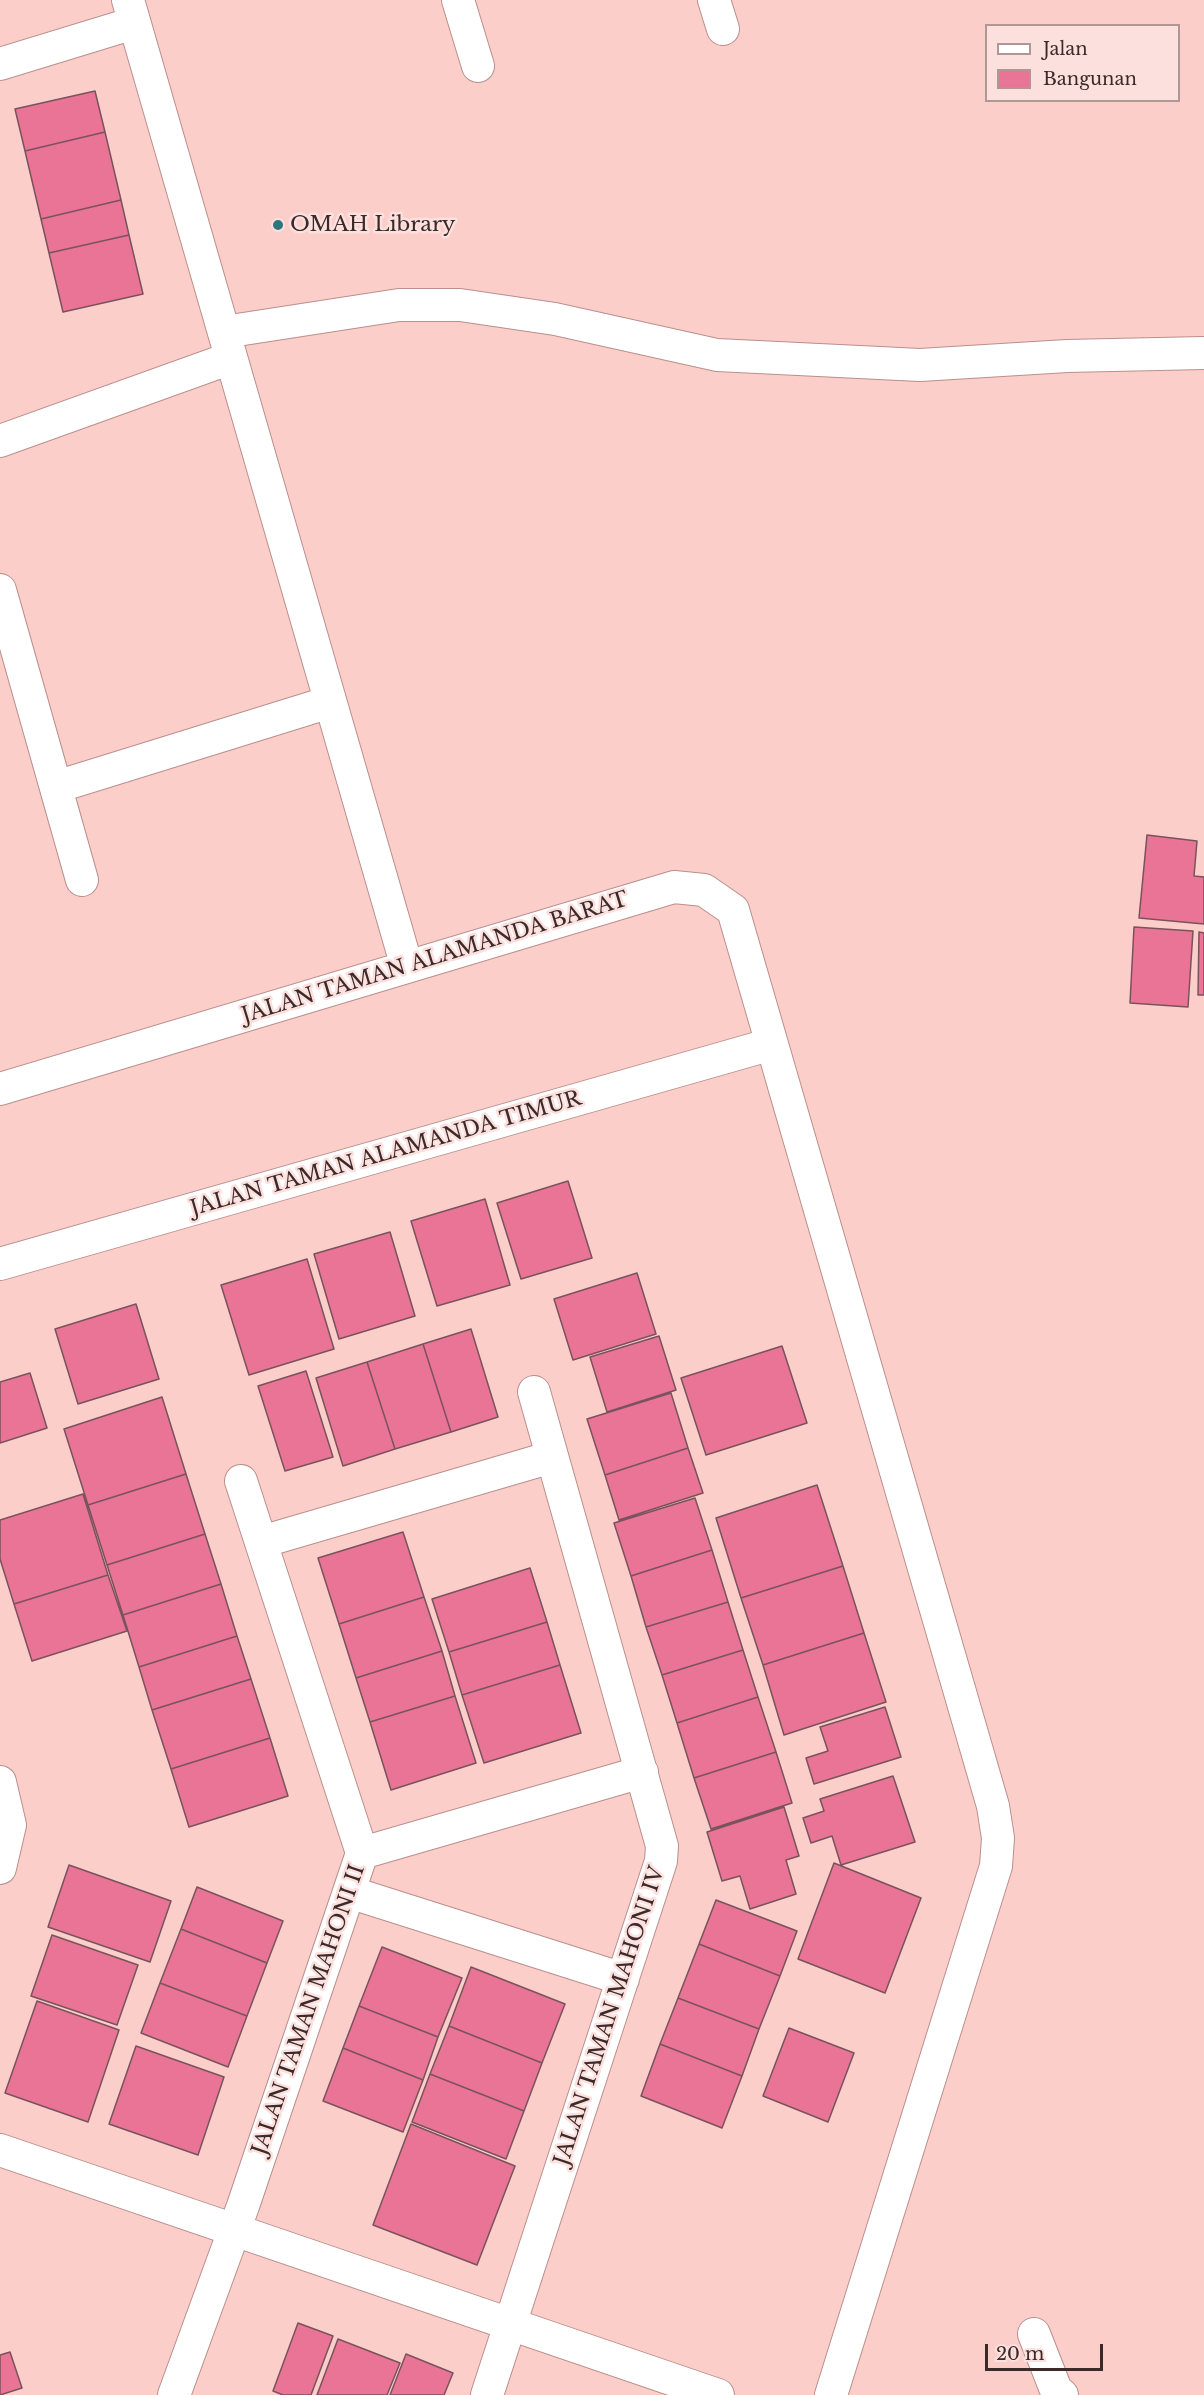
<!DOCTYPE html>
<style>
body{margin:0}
#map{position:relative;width:1204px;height:2395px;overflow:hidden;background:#fcceca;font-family:"Libre Baskerville",serif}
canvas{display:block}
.legend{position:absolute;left:985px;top:24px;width:195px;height:78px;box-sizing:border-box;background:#fce0de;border:2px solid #af9796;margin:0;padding:8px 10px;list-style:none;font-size:18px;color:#3b2a29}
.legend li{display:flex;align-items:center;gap:12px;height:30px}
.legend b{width:30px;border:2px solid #af9796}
.scale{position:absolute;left:985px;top:2344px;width:118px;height:27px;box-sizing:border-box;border:3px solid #3b2a29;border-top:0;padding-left:8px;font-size:18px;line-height:21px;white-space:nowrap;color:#3b2a29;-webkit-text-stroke:4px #fce0de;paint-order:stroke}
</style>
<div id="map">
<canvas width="1204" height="2395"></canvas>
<ul class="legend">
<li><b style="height:8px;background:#fff"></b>Jalan</li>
<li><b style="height:16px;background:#ea7496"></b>Bangunan</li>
</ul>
<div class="scale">20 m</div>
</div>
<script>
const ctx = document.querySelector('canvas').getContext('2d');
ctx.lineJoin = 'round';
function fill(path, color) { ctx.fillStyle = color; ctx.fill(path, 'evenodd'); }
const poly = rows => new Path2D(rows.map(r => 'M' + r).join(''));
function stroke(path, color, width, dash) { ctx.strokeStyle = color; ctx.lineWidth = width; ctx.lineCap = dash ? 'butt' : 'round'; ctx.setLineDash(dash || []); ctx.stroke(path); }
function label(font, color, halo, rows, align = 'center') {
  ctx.font = font + ' "Libre Baskerville",serif'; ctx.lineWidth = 5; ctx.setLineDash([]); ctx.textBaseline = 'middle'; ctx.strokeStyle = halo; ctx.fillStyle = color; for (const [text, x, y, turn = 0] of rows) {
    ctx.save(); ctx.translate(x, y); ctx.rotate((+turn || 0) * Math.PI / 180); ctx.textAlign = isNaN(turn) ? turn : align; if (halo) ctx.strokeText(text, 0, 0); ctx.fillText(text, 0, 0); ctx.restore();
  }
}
const building = poly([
 [95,91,105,132,25,151,15,109,95,91],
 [105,132,121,200,41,219,25,151,105,132],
 [121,200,129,235,49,253,41,219,121,200],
 [129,235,143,294,63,312,49,253,129,235],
 [1147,835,1197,841,1194,876,1204,877,1204,924,1139,918,1147,835],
 [1134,927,1193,931,1188,1007,1130,1003,1134,927],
 [1199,932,1204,933,1204,995,1198,995,1199,932],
 [568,1181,592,1258,521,1279,497,1203,568,1181],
 [485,1199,510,1285,437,1306,411,1221,485,1199],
 [390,1232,415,1316,339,1339,314,1254,390,1232],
 [307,1259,334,1349,249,1375,221,1285,307,1259],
 [637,1273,656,1334,573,1360,554,1299,637,1273],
 [136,1304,159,1379,78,1404,55,1329,136,1304],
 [471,1329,498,1417,451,1432,423,1344,471,1329],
 [659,1336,676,1390,607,1412,590,1357,659,1336],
 [423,1344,451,1432,395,1449,367,1362,423,1344],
 [782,1346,807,1423,706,1455,681,1378,782,1346],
 [367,1362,395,1449,343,1466,316,1378,367,1362],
 [306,1371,333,1457,285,1471,258,1386,306,1371],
 [30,1373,47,1428,0,1443,0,1382,30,1373],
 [671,1393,688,1448,605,1475,587,1419,671,1393],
 [162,1397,186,1474,88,1505,64,1429,162,1397],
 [688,1448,703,1493,619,1520,605,1475,688,1448],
 [186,1474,205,1534,107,1565,88,1505,186,1474],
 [817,1485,843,1566,741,1598,716,1518,817,1485],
 [83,1494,108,1575,14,1604,0,1559,0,1520,83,1494],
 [695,1498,712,1550,631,1576,614,1523,695,1498],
 [403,1532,424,1597,339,1624,318,1558,403,1532],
 [205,1534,221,1584,123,1615,107,1565,205,1534],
 [712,1550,728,1602,646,1627,631,1576,712,1550],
 [843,1566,864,1633,763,1665,741,1598,843,1566],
 [530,1568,547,1622,449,1652,432,1599,530,1568],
 [108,1575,127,1631,32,1661,14,1604,108,1575],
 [221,1584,237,1636,139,1667,123,1615,221,1584],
 [424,1597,442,1651,356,1678,339,1624,424,1597],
 [728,1602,743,1650,662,1675,646,1627,728,1602],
 [547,1622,560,1665,462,1695,449,1652,547,1622],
 [864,1633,886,1702,784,1735,763,1665,864,1633],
 [237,1636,251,1679,152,1710,139,1667,237,1636],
 [743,1650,758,1697,677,1723,662,1675,743,1650],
 [442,1651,455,1696,370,1722,356,1678,442,1651],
 [560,1665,581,1733,484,1763,462,1695,560,1665],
 [251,1679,270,1738,171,1769,152,1710,251,1679],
 [455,1696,476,1763,391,1790,370,1722,455,1696],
 [758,1697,776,1752,694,1778,677,1723,758,1697],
 [885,1707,901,1757,814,1784,806,1758,828,1751,820,1727,885,1707],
 [270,1738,288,1796,189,1827,171,1769,270,1738],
 [776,1752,792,1803,711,1829,694,1778,776,1752],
 [893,1776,915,1842,841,1865,832,1836,811,1843,803,1818,824,1811,820,1799,893,1776],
 [784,1807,799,1856,786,1860,796,1894,750,1909,740,1876,722,1881,707,1832,784,1807],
 [834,1863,921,1898,885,1993,798,1959,834,1863],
 [69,1865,171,1901,150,1962,48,1927,69,1865],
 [197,1887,283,1921,267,1963,181,1929,197,1887],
 [716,1900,797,1931,780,1976,699,1944,716,1900],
 [181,1929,267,1963,247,2016,160,1983,181,1929],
 [52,1935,138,1965,117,2025,31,1996,52,1935],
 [699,1944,780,1976,759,2029,678,1998,699,1944],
 [382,1947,462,1978,438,2037,359,2006,382,1947],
 [471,1967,565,2004,542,2063,449,2026,471,1967],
 [160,1983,247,2016,228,2067,141,2033,160,1983],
 [678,1998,759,2029,742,2076,660,2044,678,1998],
 [37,2001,119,2030,88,2122,5,2093,37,2001],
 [359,2006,438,2037,423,2080,343,2048,359,2006],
 [449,2026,542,2063,524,2111,430,2074,449,2026],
 [789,2028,854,2053,828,2122,763,2096,789,2028],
 [660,2044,742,2076,722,2128,641,2096,660,2044],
 [136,2046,224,2077,198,2155,109,2124,136,2046],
 [343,2048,423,2080,403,2132,323,2101,343,2048],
 [430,2074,524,2111,506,2159,412,2122,430,2074],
 [411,2124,515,2166,477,2265,373,2225,411,2124],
 [298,2323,333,2336,311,2395,283,2395,273,2391,298,2323],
 [338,2339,400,2363,387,2395,317,2395,338,2339],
 [10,2352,22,2388,0,2395,0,2355,10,2352],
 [406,2354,453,2373,444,2395,390,2395,406,2354]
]);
fill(building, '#ea7496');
stroke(building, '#79535c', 1.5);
const minor = poly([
 [128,0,407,967],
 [458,0,478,66],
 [714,0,723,29],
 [0,64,134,23],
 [224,332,399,305,460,305,555,319,717,355,920,365,1067,356,1204,353],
 [0,441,231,358],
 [0,590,82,880],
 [56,787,330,702],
 [0,1089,674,887,704,890,733,910,993,1806,998,1838,996,1866,831,2395],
 [0,1264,772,1044],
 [261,1542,552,1457],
 [0,1782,10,1825,0,1868],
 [362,1853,642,1772],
 [349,1892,623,1979],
 [0,2150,718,2395],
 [1034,2334,1056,2390,1062,2395],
 [174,2395,243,2206,362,1853,241,1481],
 [487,2395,661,1861,662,1846,534,1392]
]);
stroke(minor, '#ba8f8c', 34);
stroke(minor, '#fff', 32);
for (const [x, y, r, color] of [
 [278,225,6,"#2d767d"]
]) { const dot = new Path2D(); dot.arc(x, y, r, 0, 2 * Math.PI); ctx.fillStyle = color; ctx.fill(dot); stroke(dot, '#fce0de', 2); }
label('21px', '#3b2a29', '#fce0de', [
 ["OMAH Library",290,225]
], 'left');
label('21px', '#3b2a29', '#fce0de', [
 ["JALAN TAMAN ALAMANDA BARAT",435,958,-17],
 ["JALAN TAMAN ALAMANDA TIMUR",386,1154,-16],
 ["JALAN TAMAN MAHONI II",309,2010,-71],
 ["JALAN TAMAN MAHONI IV",610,2016,-72]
]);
</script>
